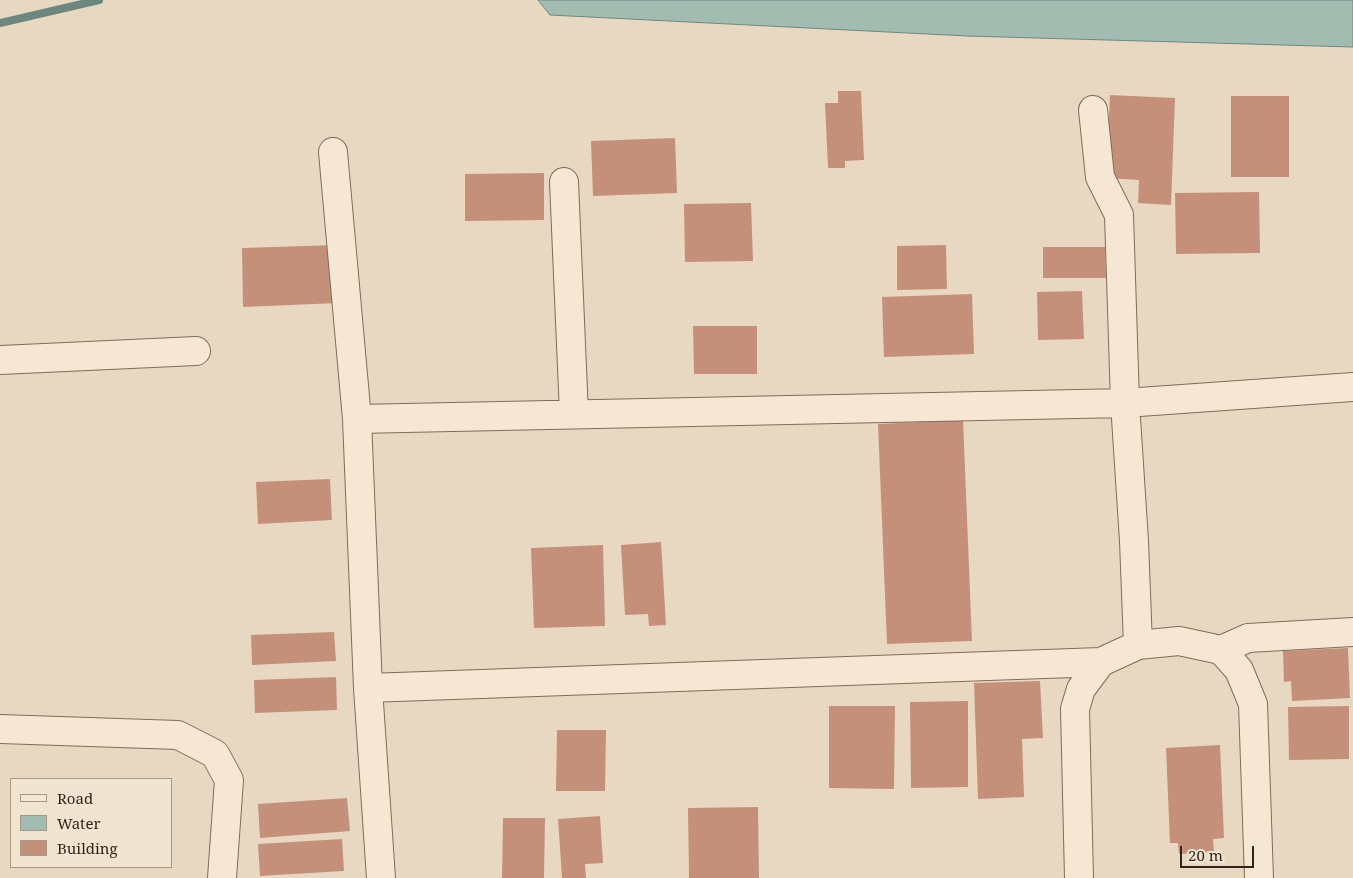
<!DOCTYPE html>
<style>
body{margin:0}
#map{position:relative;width:1353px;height:878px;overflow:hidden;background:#e9d8c1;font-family:"Noto Serif",serif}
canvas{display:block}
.legend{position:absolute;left:10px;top:778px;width:162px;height:90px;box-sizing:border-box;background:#f1e4d0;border:1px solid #a59888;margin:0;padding:6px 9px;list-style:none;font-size:15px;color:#32251d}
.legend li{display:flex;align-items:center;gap:10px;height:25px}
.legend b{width:25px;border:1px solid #a59888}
.scale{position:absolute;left:1180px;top:846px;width:74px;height:22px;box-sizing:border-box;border:2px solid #32251d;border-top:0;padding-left:6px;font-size:15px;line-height:18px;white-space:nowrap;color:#32251d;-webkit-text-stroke:4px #f1e4d0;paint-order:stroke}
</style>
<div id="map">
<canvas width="1353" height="878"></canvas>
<ul class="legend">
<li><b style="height:6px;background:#f5e7d3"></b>Road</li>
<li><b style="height:14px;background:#a3bcb2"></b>Water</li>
<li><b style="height:14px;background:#c4907a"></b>Building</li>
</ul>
<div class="scale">20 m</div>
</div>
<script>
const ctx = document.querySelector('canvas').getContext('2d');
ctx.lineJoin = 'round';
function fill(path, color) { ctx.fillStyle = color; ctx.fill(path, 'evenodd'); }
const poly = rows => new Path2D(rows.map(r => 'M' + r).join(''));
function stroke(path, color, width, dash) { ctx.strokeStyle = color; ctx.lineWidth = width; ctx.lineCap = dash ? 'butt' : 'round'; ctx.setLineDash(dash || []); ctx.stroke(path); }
const water = poly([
 [538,0,1353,0,1353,47,967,36,550,15,538,0]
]);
fill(water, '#a3bcb2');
stroke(water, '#6c887e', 1);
stroke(poly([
 [0,23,99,0]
]), '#6c887e', 8);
fill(poly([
 [838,91,861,91,864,160,845,161,845,168,828,168,825,103,838,103],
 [1110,95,1175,98,1171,205,1138,203,1139,180,1106,178],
 [1231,96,1289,96,1289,177,1231,177],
 [675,138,677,193,593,196,591,141],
 [544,173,544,220,465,221,465,174],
 [1259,192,1260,253,1176,254,1175,193],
 [751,203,753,261,685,262,684,204],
 [336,245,338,303,243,307,242,248],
 [946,245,947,289,897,290,897,246],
 [1043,247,1105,247,1106,278,1043,278],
 [1082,291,1084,339,1038,340,1037,292],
 [972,294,974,354,884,357,882,297],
 [693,326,757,326,757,374,694,374],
 [963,420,972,641,887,644,878,424],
 [330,479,332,520,258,524,256,482],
 [661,542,666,625,649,626,648,614,625,615,621,545],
 [603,545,605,626,534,628,531,548],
 [334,632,336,661,252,665,251,635],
 [1348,648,1350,698,1292,701,1291,681,1284,682,1283,651],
 [336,677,337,710,255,713,254,680],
 [1040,681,1043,738,1022,739,1024,797,978,799,974,683],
 [968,701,968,787,911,788,910,702],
 [829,706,895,706,894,789,829,788],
 [1349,706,1349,759,1289,760,1288,707],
 [557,730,606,730,605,791,556,791],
 [1220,745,1224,838,1213,839,1214,852,1179,854,1178,843,1170,843,1166,748],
 [347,798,350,831,260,838,258,804],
 [758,807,759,878,689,878,688,808],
 [600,816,603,863,585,864,586,878,562,878,558,819],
 [503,818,545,818,544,878,502,878],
 [342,839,344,871,260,876,258,844]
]), '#c4907a');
const minor = poly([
 [333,152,357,419,368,688,381,878],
 [564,182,574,414],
 [0,360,196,351],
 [357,419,1125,403,1353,387],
 [1138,645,1179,641,1221,650,1239,670,1253,704,1259,878],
 [1221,650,1248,638,1353,632],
 [368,688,1101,662],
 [0,729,178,735,215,754,229,780,222,878],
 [1079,878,1075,709,1081,689,1101,662,1138,645,1134,541,1125,403,1119,215,1100,177,1093,110]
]);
stroke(minor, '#816a5a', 30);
stroke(minor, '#f5e7d3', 28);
</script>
